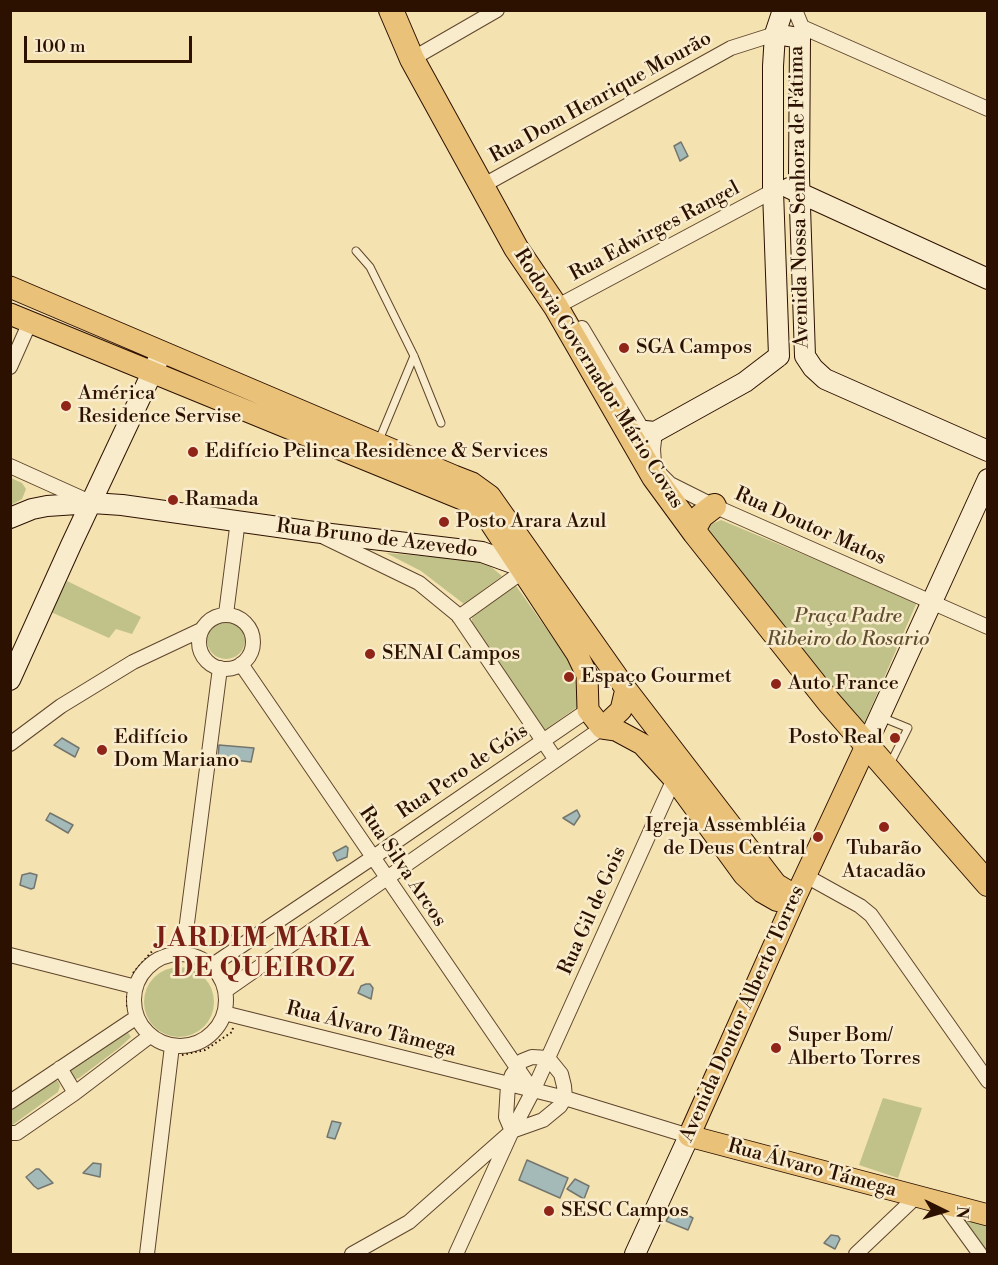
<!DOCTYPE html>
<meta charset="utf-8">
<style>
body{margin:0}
#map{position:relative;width:998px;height:1265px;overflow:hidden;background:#f5e2b1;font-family:"Libre Bodoni",serif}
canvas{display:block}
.frame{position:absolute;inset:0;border:12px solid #2d1100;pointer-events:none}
.north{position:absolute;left:914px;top:1181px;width:60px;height:60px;-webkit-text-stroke:4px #f8eccc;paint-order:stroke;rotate:95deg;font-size:16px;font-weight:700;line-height:24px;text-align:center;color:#2d1100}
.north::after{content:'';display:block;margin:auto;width:21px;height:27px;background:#2d1100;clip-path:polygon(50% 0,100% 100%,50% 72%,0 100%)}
.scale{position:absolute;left:24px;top:36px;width:168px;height:27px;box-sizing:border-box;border:3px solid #2d1100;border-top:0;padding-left:8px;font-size:18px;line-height:21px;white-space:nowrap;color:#2d1100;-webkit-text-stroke:4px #f8eccc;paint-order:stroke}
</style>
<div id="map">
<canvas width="998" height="1265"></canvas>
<div class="frame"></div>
<div class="north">N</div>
<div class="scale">100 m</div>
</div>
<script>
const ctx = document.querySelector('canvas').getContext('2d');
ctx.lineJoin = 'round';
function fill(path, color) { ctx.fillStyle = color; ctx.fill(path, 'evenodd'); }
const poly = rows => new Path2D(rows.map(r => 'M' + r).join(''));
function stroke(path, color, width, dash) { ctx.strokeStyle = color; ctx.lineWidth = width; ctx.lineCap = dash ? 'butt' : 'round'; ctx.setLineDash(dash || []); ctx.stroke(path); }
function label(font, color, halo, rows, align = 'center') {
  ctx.font = font + ' "Libre Bodoni",serif'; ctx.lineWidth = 5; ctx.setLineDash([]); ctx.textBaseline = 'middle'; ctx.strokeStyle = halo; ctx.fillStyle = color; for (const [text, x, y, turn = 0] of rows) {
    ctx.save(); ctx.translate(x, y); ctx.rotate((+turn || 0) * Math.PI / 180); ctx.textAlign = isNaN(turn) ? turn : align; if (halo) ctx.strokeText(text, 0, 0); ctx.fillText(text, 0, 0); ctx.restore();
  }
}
fill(poly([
 [11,478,22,483,26,489,22,499,11,505],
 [721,520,917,602,863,726,704,537,707,526],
 [386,553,484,561,502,576,464,604,421,571],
 [67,581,141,617,132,634,116,629,109,638,51,612],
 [514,583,577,672,580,705,542,732,472,627,472,618,477,610],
 '207 640a19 19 0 1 1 38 0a19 19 0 1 1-38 0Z',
 '144 1002a35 35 0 1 1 70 0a35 35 0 1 1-70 0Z',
 [127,1031,131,1037,119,1048,79,1078,73,1080,69,1079,68,1066],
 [53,1080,58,1081,60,1086,58,1092,11,1126,11,1106],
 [883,1098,922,1108,898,1178,859,1165],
 [956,1211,987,1221,987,1254]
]), '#c0c289');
const water = poly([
 [681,142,688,156,680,161,674,146,681,142],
 [62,738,79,748,75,757,54,745,62,738],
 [219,745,254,748,251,762,218,758,219,745],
 [577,810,580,816,574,825,563,818,577,810],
 [50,813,73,825,68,833,46,820,50,813],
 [346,846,348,848,347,857,337,861,333,853,346,846],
 [30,873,37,875,34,888,31,889,20,885,22,875,30,873],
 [366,984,370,984,373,988,371,999,358,993,361,986,366,984],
 [332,1121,341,1123,335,1139,327,1137,332,1121],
 [527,1160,568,1178,560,1198,519,1180,527,1160],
 [93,1163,101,1164,100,1177,83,1173,93,1163],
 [36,1169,39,1169,53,1183,38,1189,34,1186,26,1177,36,1169],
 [575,1179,589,1186,584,1199,567,1189,575,1179],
 [674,1208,693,1218,688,1230,666,1221,674,1208],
 [831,1235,838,1236,840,1239,835,1249,824,1243,831,1235]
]);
fill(water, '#a3bab8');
stroke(water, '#74766e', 1.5);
const lane = poly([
 [356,251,370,267,414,356,441,423],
 [379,440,414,356],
 [881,717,908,728,890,764]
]);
const street = poly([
 [795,10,802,27],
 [802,27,988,109],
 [412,59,497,10],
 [482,186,731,48,775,34],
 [556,307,773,191],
 [582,328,644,432],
 [10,367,30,322],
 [655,432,653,449,654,463,661,475,670,484,714,506,988,627],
 [10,466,90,502],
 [324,537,419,583,458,615,556,760],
 [226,614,238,520],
 '199 642a27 27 0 1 1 54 0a27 27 0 1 1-54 0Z',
 [459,617,522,572],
 [241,664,533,1091],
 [10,744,61,706,133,662,201,630],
 [806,876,860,906,871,915,988,1081],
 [183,954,220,668],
 '134 1000a46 46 0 1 1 92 0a46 46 0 1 1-92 0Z',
 [10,955,136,987],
 [211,966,372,858,588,710],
 [225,991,602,728],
 [224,1013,565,1098,689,1136],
 [60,1068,75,1093],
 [10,1102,137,1017],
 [512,1131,506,1117,508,1085,512,1075,522,1061,532,1057,548,1058],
 [10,1133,17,1133,75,1093,150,1036],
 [943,1203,980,1254],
 [147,1254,172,1046],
 [352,1254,409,1222,512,1131,543,1120,560,1106,565,1098,564,1086,561,1074,548,1058],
 [456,1254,512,1131,533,1091,674,779],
 [856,1254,917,1196]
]);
const secondary = poly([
 [775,34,800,38,799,177,805,356],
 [789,188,988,279],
 [779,356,773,191,773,66,775,34,783,10],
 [805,356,813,368,825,379,988,451],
 [625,429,655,432,745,382,779,356],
 [10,518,32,509,47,506,92,503,122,505,314,532,482,552,518,565],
 [10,680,71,545,159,358],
 [866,746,988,479],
 [635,1254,689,1136]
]);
const primary = poly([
 [10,287,454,476,472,483,490,496,626,689,776,884,796,896],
 [10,314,472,503,490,522,577,654,587,675,588,710,602,728,616,730,642,744,674,779,744,875,762,892,776,900,792,904],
 [602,728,621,710,626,689],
 [866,746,796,896,689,1136,988,1215]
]);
const highway = poly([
 [391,10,412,59,516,248,556,307,654,477,695,533,829,702,988,884],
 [695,533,696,525,701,516,714,506]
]);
stroke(lane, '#5f452c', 9);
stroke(street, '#5f452c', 16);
stroke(secondary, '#2d1100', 22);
stroke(primary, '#2d1100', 23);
stroke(highway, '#2d1100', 26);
stroke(poly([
 [197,937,201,943,212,947,240,930],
 [133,973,154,949,169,943,173,939],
 [127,996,127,1008],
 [182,1055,205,1050,232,1032,233,1028]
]), '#2d1100', 2, [1.5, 3]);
stroke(lane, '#f8eccc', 7);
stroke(street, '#f8eccc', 14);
stroke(secondary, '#f8eccc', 20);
stroke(primary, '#eac178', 21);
stroke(highway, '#eac178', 24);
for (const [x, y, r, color] of [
 [624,348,6,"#8f2418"],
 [66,406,6,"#8f2418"],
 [193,452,6,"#8f2418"],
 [173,500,6,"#8f2418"],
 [444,522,6,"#8f2418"],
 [370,654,6,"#8f2418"],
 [569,677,6,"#8f2418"],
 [776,684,6,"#8f2418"],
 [895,738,6,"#8f2418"],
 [102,750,6,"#8f2418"],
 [884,827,6,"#8f2418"],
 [818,837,6,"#8f2418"],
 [776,1048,6,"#8f2418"],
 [549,1211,6,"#8f2418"]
]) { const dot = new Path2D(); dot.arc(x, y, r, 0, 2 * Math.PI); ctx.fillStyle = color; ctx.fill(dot); stroke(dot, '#f8eccc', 2); }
label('20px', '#2d1100', '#f8eccc', [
 ["Rua Dom Henrique Mourão",601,98,-29],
 ["Avenida Nossa Senhora de Fátima",800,197,-91],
 ["Rua Edwirges Rangel",655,232,-28],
 ["Rodovia Governador Mário Covas",598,379,58],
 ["Rua Doutor Matos",810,527,24],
 ["Rua Bruno de Azevedo",377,539,7],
 ["Rua Pero de Góis",463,772,-34],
 ["Rua Silva Arcos",402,867,56],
 ["Rua Gil de Gois",593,911,-66],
 ["Avenida Doutor Alberto Torres",743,1014,-66],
 ["Rua Álvaro Tâmega",371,1030,14],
 ["Rua Álvaro Támega",812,1169,15]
]);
label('20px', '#2d1100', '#f8eccc', [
 ["SGA Campos",636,348],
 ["América",78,394],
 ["Residence Servise",78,417],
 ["Edifício Pelinca Residence & Services",205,452],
 ["Ramada",185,500],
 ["Posto Arara Azul",456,522],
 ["SENAI Campos",382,654],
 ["Espaço Gourmet",581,677],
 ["Auto France",788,684],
 ["Edifício",114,738],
 ["Dom Mariano",114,761],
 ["Posto Real",883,738,"right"],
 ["Igreja Assembléia",806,826,"right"],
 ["de Deus Central",806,849,"right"],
 ["Tubarão",884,849,"center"],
 ["Atacadão",884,872,"center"],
 ["Super Bom/",788,1036],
 ["Alberto Torres",788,1059],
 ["SESC Campos",561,1211]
], 'left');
label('italic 20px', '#604f30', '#f8eccc', [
 ["Praça Padre",848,617],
 ["Ribeiro do Rosario",848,640]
]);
ctx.letterSpacing = '1.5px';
label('bold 26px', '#7a1f14', '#f8eccc', [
 ["JARDIM MARIA",264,940],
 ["DE QUEIROZ",264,970]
]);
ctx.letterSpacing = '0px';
</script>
